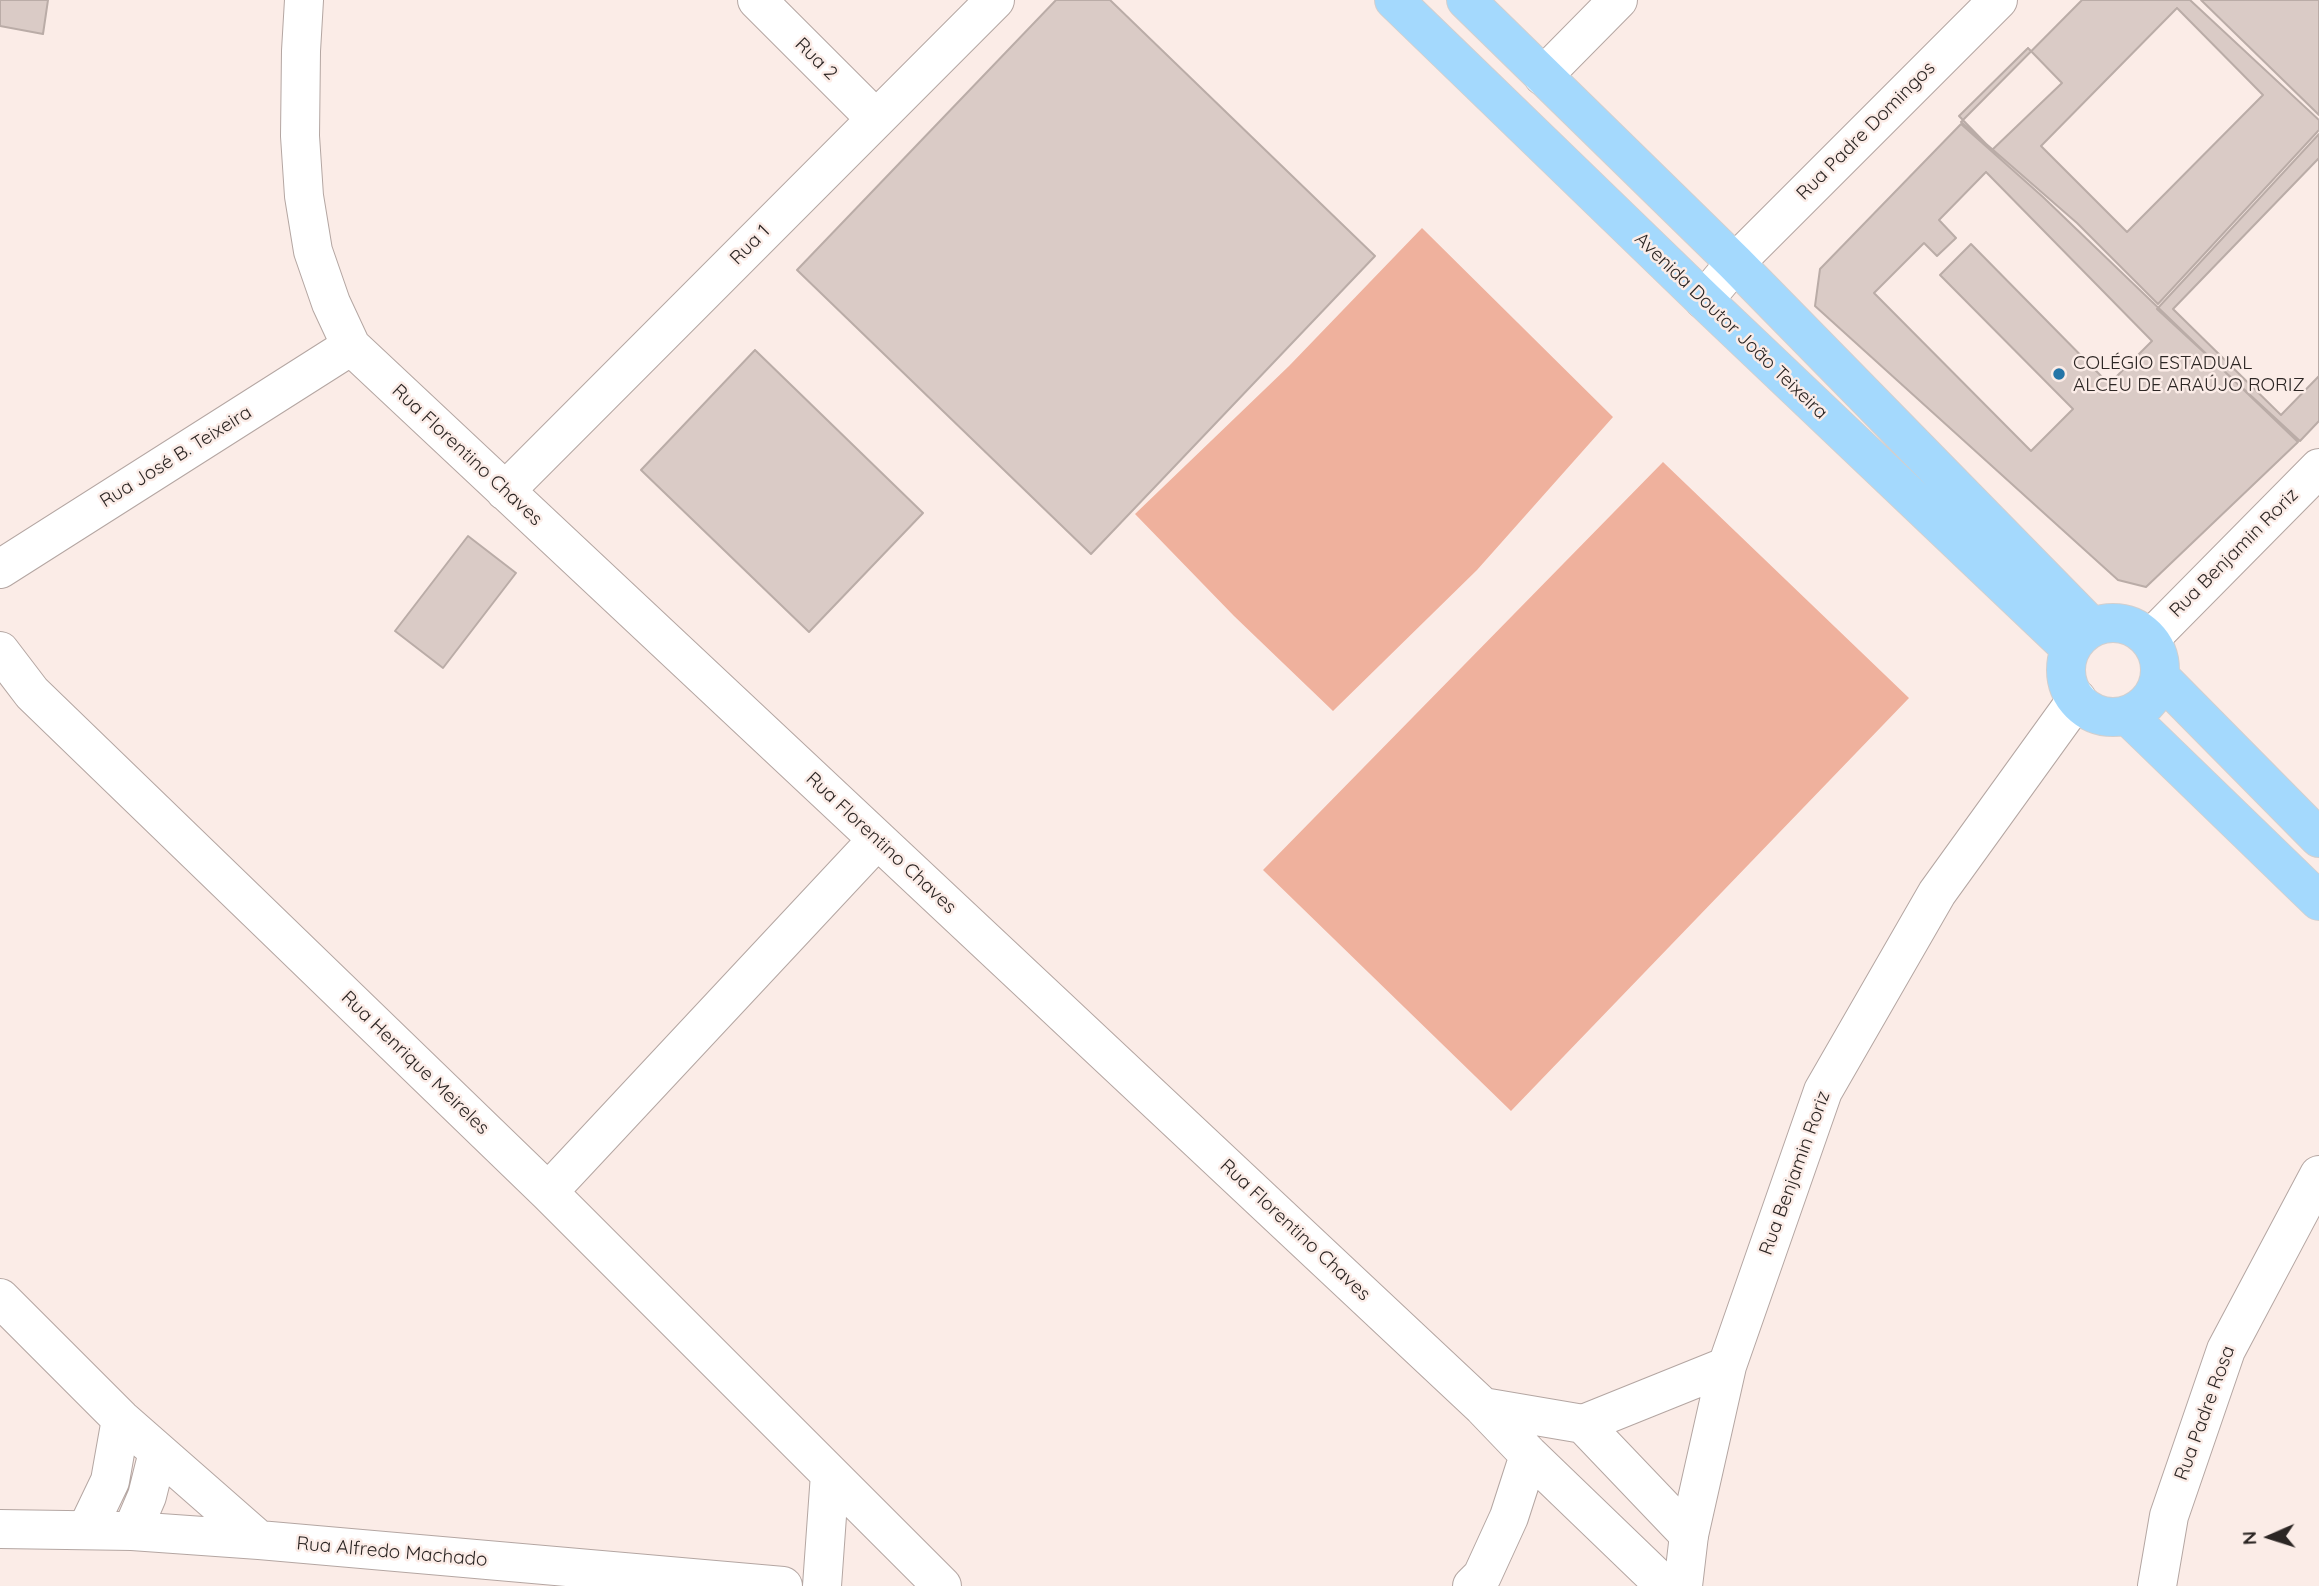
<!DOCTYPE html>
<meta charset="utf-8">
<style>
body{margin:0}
#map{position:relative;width:2319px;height:1586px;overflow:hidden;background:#fbece7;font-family:Quicksand,sans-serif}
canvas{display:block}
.north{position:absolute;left:2235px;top:1502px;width:70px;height:70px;-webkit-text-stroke:5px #fbece7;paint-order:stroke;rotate:267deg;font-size:19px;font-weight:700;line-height:28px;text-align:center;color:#2c2624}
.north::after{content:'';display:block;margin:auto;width:24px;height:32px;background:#2c2624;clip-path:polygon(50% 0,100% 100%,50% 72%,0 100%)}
</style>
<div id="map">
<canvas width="2319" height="1586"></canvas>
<div class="north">N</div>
</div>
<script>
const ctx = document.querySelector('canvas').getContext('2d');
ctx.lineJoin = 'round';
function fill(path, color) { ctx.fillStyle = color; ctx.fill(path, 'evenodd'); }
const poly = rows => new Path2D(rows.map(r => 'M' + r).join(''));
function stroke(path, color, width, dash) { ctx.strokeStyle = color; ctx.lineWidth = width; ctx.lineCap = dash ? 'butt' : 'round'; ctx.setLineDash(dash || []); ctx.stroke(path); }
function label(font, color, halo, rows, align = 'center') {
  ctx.font = font + ' Quicksand,sans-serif'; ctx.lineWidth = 5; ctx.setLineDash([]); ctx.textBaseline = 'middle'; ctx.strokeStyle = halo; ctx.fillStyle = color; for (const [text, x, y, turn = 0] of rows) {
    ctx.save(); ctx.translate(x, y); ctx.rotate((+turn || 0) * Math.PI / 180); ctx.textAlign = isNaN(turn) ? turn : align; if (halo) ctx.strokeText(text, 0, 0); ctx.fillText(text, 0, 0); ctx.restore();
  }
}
fill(poly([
 [1422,228,1613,417,1477,570,1333,711,1234,616,1135,514,1289,366],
 [1663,462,1909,698,1511,1111,1263,870]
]), '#efb19d');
const building = poly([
 [0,0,48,0,43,34,0,26,0,0],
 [1056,0,1110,0,1375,256,1091,554,797,270,1056,0],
 [2082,0,2190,0,2319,120,2319,130,2158,304,2077,223,1961,122,2082,0],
 [2201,0,2319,0,2319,115,2201,0],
 [2177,8,2263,95,2127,232,2041,146,2177,8],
 [2028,48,2062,83,1992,150,1959,116,2028,48],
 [1961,124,2043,197,2298,442,2146,587,2118,580,1815,306,1820,269,1961,124],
 [2319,134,2319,421,2300,441,2157,309,2319,134],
 [2319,158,2319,376,2281,415,2173,309,2319,158],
 [1986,172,2152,341,2109,384,1971,244,1940,275,2073,409,2031,451,1874,293,1924,243,1937,256,1956,238,1939,220,1986,172],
 [755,350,923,513,809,632,641,470,755,350],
 [468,536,516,573,443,668,395,631,468,536]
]);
fill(building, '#dacbc6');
stroke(building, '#baaca7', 2);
const street = poly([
 [304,0,301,51,300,136,304,196,313,251,331,303,351,346,1483,1407,1529,1455,1665,1586],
 [757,0,875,118],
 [1543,76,1618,0],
 [1704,300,1735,263,1998,0],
 [505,491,995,0],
 [0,569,351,346],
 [0,651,32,693,548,1192,942,1586],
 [548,1192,877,840],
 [0,1298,121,1419,259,1540],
 [1483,1407,1583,1424,1689,1535],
 [0,1529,132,1531,259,1540,783,1586],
 [87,1529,110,1481,121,1419],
 [132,1531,147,1496,158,1452],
 [822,1586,830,1474],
 [1472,1586,1482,1576,1509,1517,1529,1455],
 [2157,1586,2169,1516,2226,1350,2319,1175]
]);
const secondary = poly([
 [2150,639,2319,468],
 [1583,1424,1727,1366],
 [1683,1586,1689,1535,1727,1366,1823,1091,1937,893,2077,699]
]);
const primary = poly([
 [1394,0,1704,300,2071,649],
 [1466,0,1735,263,2092,627],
 '2066 670a47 47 0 1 1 94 0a47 47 0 1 1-94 0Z',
 [2160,677,2319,838],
 [2127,715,2319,901]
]);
stroke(street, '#b4a6a2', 40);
stroke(secondary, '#b4a6a2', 40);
stroke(primary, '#d1cfcf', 40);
stroke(street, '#fff', 38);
stroke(secondary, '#fff', 38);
stroke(primary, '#a4d9fd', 38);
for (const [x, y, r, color] of [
 [2059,374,7,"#2575a7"]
]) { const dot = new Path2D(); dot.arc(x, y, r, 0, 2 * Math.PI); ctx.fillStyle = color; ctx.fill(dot); stroke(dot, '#fbece7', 2.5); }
label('19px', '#2c2624', '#fbece7', [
 ["Rua 2",816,59,45],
 ["Rua Padre Domingos",1866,131,-45],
 ["Rua 1",750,245,-45],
 ["Avenida Doutor João Teixeira",1731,326,44],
 ["Rua Florentino Chaves",467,455,43],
 ["Rua José B. Teixeira",176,457,-32],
 ["Rua Benjamin Roriz",2234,553,-45],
 ["Rua Florentino Chaves",881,843,43],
 ["Rua Henrique Meireles",415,1063,44],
 ["Rua Benjamin Roriz",1795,1173,-70],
 ["Rua Florentino Chaves",1295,1230,43],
 ["Rua Padre Rosa",2205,1413,-70],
 ["Rua Alfredo Machado",392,1552,5]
]);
label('19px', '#2c2624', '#fbece7', [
 ["COLÉGIO ESTADUAL",2073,363],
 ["ALCEU DE ARAÚJO RORIZ",2073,385]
], 'left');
</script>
